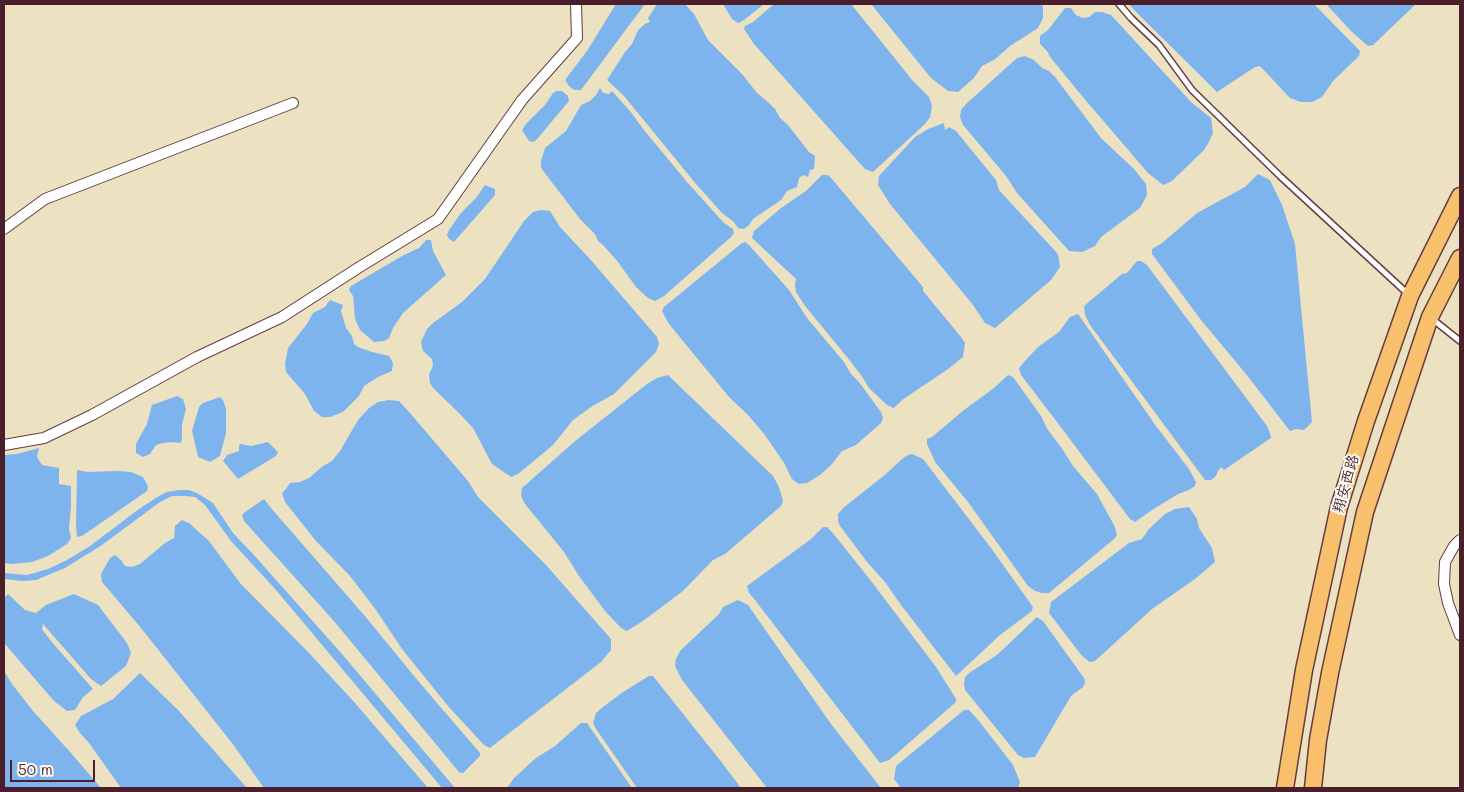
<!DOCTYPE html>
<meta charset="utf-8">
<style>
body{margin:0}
#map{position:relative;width:1464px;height:792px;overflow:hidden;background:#ece2c1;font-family:Mali,sans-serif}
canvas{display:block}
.frame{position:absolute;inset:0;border:5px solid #4a1f2b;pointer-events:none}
.scale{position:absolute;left:10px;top:760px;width:85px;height:22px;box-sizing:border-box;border:2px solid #4a1f2b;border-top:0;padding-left:6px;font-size:15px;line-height:18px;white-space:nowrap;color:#4a1f2b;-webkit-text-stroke:4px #fdfcf7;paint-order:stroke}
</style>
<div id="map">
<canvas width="1464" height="792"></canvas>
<div class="frame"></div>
<div class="scale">50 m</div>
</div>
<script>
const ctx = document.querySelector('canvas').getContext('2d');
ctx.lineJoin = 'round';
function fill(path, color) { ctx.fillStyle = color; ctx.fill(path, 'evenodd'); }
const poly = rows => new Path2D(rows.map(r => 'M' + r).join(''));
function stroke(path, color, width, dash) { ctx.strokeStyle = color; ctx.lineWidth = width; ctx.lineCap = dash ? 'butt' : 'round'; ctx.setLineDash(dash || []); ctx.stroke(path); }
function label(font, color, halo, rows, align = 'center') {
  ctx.font = font + ' Mali,"LXGW WenKai TC",sans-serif'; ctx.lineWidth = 4; ctx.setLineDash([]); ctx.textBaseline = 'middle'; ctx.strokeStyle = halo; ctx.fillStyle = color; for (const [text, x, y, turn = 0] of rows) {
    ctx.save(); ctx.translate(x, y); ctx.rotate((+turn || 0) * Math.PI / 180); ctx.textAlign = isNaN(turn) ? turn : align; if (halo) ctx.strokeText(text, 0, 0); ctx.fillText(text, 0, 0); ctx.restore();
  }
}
fill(poly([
 [616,4,645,4,581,90,574,90,569,86,565,80,587,51],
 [657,4,685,4,694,14,708,40,742,74,757,93,768,102,775,109,780,118,788,125,809,152,815,156,814,169,810,170,808,177,803,175,799,178,797,187,787,191,781,200,753,219,749,225,744,229,738,228,734,222,722,213,696,184,624,96,607,80,625,52,632,44,638,30,645,24,650,22,648,18],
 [723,4,764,4,744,20,738,23,732,19],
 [774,4,851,4,913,81,929,97,932,106,930,117,925,124,873,172,865,169,754,44,744,29,745,26,753,22],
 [871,4,1039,4,1043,6,1043,18,1038,28,1010,46,994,60,982,66,974,78,958,92,948,91,931,78],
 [1129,4,1314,4,1360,51,1359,56,1333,81,1322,97,1312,102,1301,102,1290,98,1260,66,1255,67,1217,92,1134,10],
 [1326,4,1416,4,1373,45,1368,46,1352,32],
 [1065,8,1071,8,1076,15,1083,18,1089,17,1095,12,1102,12,1111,15,1192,103,1211,118,1213,133,1209,142,1204,150,1172,181,1163,185,1148,173,1082,96,1050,57,1047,51,1040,44,1040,36,1048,30],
 [1025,56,1034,60,1042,68,1049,71,1055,77,1101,138,1134,169,1146,184,1147,195,1140,208,1101,237,1095,246,1082,252,1069,251,1017,193,1006,176,963,125,960,117,961,110,966,104,1017,58],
 [600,88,603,93,609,94,612,91,630,111,644,130,687,182,724,223,733,229,734,233,731,237,664,296,655,301,648,298,636,287,618,262,604,246,598,241,595,234,580,219,541,168,541,161,545,148,566,131,581,105,590,101,596,95],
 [556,91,562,91,568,96,569,101,538,138,534,142,529,141,522,130,526,124,545,105,553,93],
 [944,123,945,130,949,127,956,131,996,180,999,190,1009,201,1058,254,1060,267,1051,280,995,328,985,323,973,305,890,204,878,185,879,176,915,137,928,129],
 [1258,174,1270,180,1282,205,1295,244,1312,422,1304,430,1296,429,1290,431,1246,374,1201,320,1152,254,1152,249,1162,243,1197,213,1245,187],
 [822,175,828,175,832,179,923,287,923,291,961,337,965,343,963,357,948,369,902,400,894,408,887,405,869,388,861,375,847,357,805,306,796,292,795,285,796,279,752,238,754,231,781,208,806,191],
 [485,185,495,189,495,195,454,242,449,239,447,235,449,230,461,213,476,198],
 [541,210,550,211,560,227,590,259,657,337,659,344,656,352,614,394,591,407,573,420,553,445,518,474,511,477,492,464,473,428,459,413,433,388,430,383,429,374,433,366,432,359,423,351,421,342,427,329,433,323,462,302,485,279,524,221,533,212],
 [426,240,431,240,433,251,446,275,403,313,393,328,389,338,384,341,374,342,360,330,355,319,353,296,349,290,351,286,402,256,419,248],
 [745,242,749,245,789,290,807,318,844,362,851,374,859,382,881,412,883,418,881,423,856,445,842,451,832,464,820,475,807,483,799,484,792,479,784,463,765,435,748,415,729,397,669,324,662,311,664,307,742,243],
 [1137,261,1141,261,1147,265,1267,426,1270,433,1271,438,1224,470,1221,467,1218,471,1216,476,1211,480,1205,480,1090,325,1085,315,1084,306,1122,274,1127,273],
 [330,300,343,305,341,311,346,328,352,336,354,344,358,347,372,352,389,356,393,363,392,371,378,377,364,386,359,396,343,412,330,417,322,417,314,411,305,394,286,372,285,364,288,348,307,324,313,313,325,307],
 [1078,314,1156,426,1189,469,1196,482,1195,486,1189,490,1178,494,1152,510,1135,522,1130,519,1057,422,1021,375,1019,368,1024,362,1038,347,1059,332,1070,317],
 [668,375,773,476,779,487,783,501,781,506,725,554,713,560,683,591,643,621,627,631,621,628,605,611,579,576,564,552,525,504,521,496,522,488,574,442,647,384,657,378],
 [1008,375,1013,377,1041,416,1048,430,1063,450,1073,466,1097,494,1115,527,1117,535,1114,539,1049,593,1042,593,1035,591,1028,586,968,502,935,462,927,444,927,439,932,437,964,410,994,388],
 [177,396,183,399,186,409,182,424,182,438,181,443,171,442,163,443,156,445,150,454,143,457,136,453,136,444,147,424,152,405],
 [220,397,223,400,226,409,226,433,220,456,210,462,198,457,192,431,199,407,203,403],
 [389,400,399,401,410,413,468,481,478,497,546,565,611,639,611,650,601,662,490,748,484,745,448,706,402,649,376,610,350,576,316,541,285,502,282,493,286,489,290,483,300,482,309,478,323,466,332,461,340,451,358,420,369,408,378,402],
 [268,442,278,452,276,456,238,479,223,461,227,455,239,451,239,445,241,444,251,446],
 [39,448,37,457,42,465,59,468,59,484,71,486,71,507,69,529,71,538,67,544,48,556,32,562,12,564,4,563,4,455,17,454],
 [912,454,923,459,991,548,1033,607,1032,611,1000,635,956,676,901,605,885,582,867,562,840,526,838,521,838,514,843,508,886,474,902,459,908,455],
 [77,470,88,472,118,471,131,472,143,477,148,486,147,491,82,536,77,537,76,526],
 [179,490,189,490,197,493,213,503,233,533,253,554,342,654,455,788,442,788,276,590,231,541,205,505,195,497,185,496,172,496,160,502,102,545,65,568,36,580,23,581,4,579,4,573,27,575,48,569,67,560,90,546,139,509,159,496,167,492],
 [264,499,271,508,364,615,419,682,480,753,480,756,463,773,459,772,333,620,244,521,242,515,245,512],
 [1189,507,1197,519,1199,528,1212,548,1215,562,1195,579,1152,609,1095,661,1090,662,1082,656,1049,613,1051,602,1129,543,1142,539,1148,530,1165,514,1175,509],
 [182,520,189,523,209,541,240,583,309,653,355,703,428,788,264,788,232,743,141,628,102,582,101,574,110,558,115,555,121,560,125,566,132,567,140,564,165,543,174,538,175,526],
 [823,527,827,527,832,532,868,577,936,667,956,699,956,702,894,756,889,760,880,763,755,600,749,593,747,586,811,539],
 [8,594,25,610,36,613,46,605,74,594,98,605,127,643,131,653,126,666,101,686,91,679,43,624,42,629,51,641,93,689,83,697,75,710,67,711,54,701,4,643,4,598],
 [738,600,748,605,831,724,881,788,767,788,682,680,675,666,676,659,680,651,719,614,723,607],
 [1037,617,1043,621,1084,678,1085,683,1083,687,1071,696,1035,757,1024,758,1018,755,965,690,964,685,965,677,969,673,997,655],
 [4,671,12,684,33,711,71,753,101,788,4,788],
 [140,673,179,711,247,788,121,788,89,743,80,733,75,725,81,716,113,699],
 [649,676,653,676,723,764,741,788,637,788,596,729,593,723,596,713,603,707,623,692],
 [964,710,969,710,979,721,1013,765,1020,782,1018,788,901,788,894,779,896,766],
 [581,723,587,723,632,788,507,788,514,778,536,758,555,746]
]), '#7eb4ed');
const lane = poly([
 [1119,4,1131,18,1159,45,1192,90,1280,176,1408,294],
 [1431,318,1460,341]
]);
const street = poly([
 [4,229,45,199,293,103],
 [4,445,44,438,92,415,197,357,282,317,358,268,438,219,522,100,577,38,576,4],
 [1460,540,1454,546,1445,562,1444,584,1448,603,1460,635]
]);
const primary = poly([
 [1285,788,1304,670,1339,507,1366,421,1410,296,1460,196],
 [1313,788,1318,740,1330,673,1365,512,1430,317,1460,258]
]);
stroke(lane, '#623c42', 8);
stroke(street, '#623c42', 12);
stroke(primary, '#623c42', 19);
stroke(lane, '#fff', 5);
stroke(street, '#fff', 10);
stroke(primary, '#f8bf6c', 16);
label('15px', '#4a1f2b', '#fdfcf7', [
 ["翔安西路",1346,484,-74]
]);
</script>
